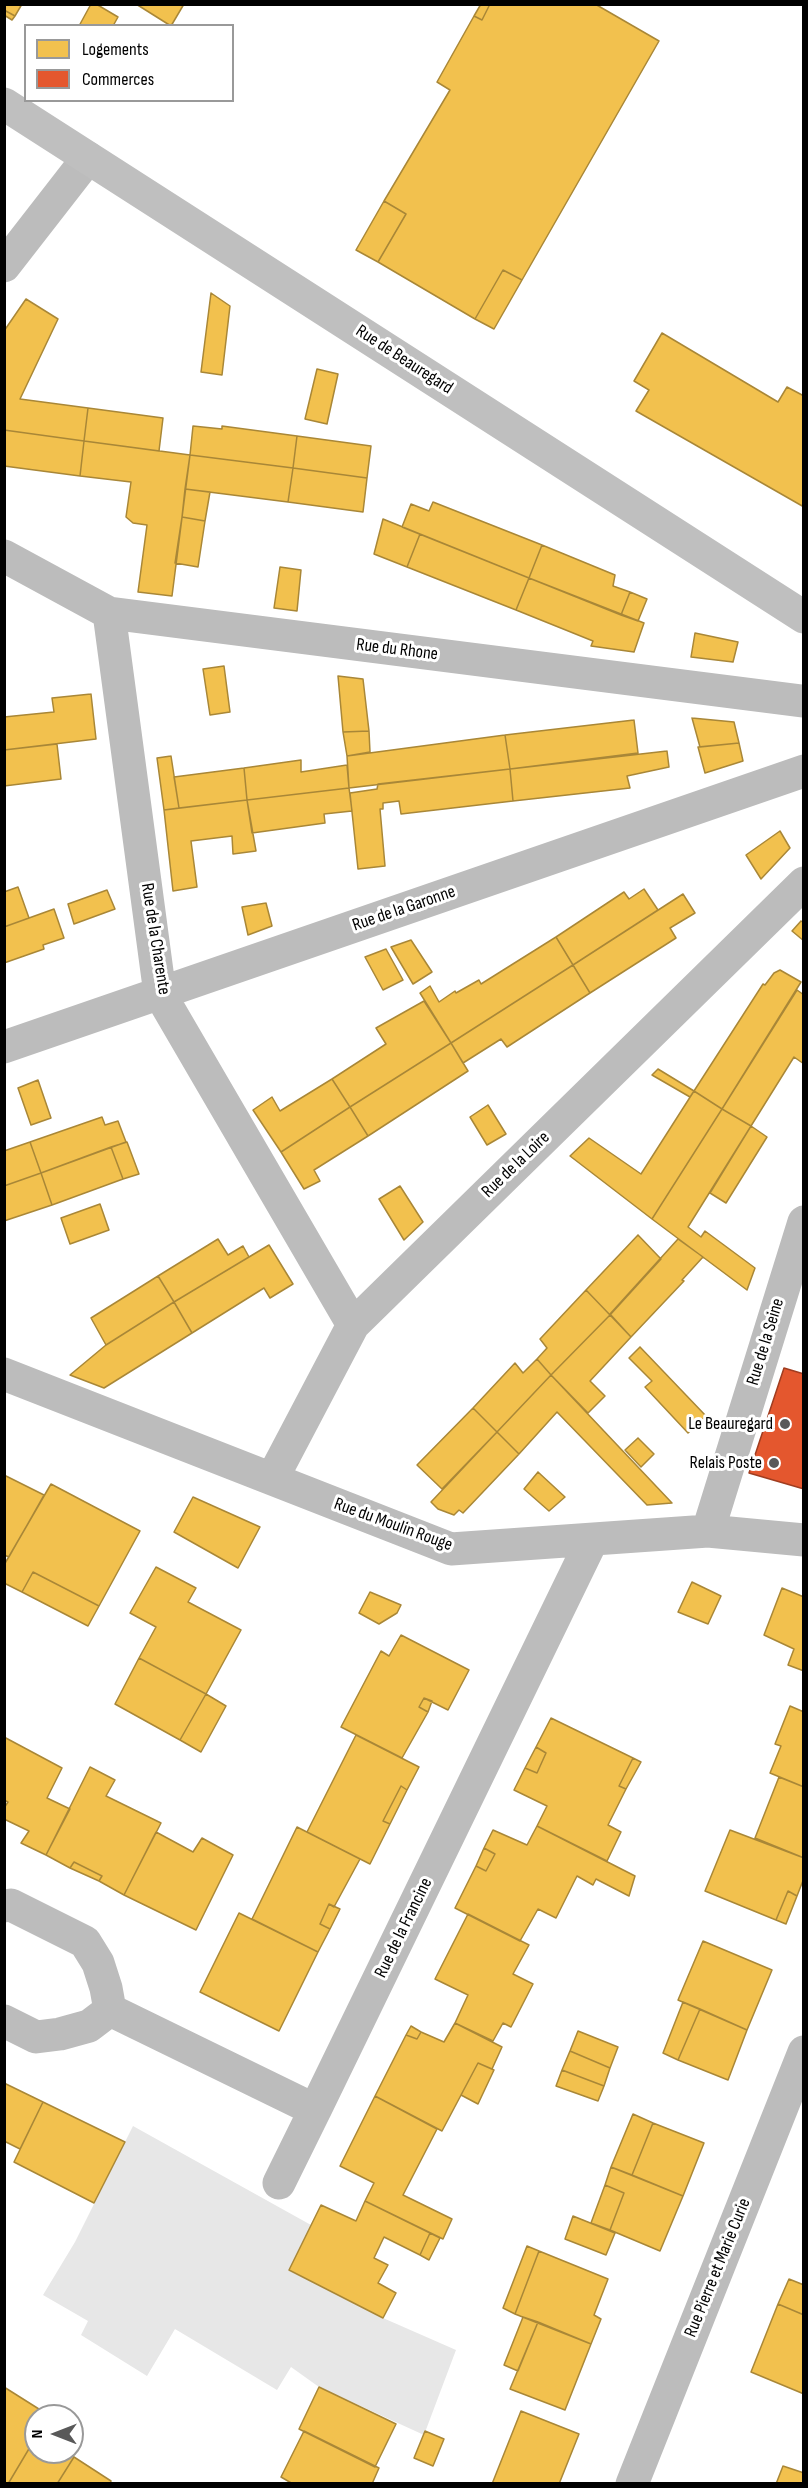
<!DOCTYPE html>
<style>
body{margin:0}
#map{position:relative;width:808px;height:2488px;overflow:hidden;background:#fff;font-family:"Sofia Sans Condensed",sans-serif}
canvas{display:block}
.frame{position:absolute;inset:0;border:6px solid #000;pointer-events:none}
.legend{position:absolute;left:24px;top:24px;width:210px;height:78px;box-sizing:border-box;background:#fff;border:2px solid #999;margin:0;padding:8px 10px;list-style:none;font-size:18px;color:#000}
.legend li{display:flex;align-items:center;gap:12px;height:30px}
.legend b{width:30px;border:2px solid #999}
.north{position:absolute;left:24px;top:2404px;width:60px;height:60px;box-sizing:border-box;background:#fff;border:2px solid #999;border-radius:50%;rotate:270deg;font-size:16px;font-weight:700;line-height:24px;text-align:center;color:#000}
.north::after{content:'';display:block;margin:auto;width:21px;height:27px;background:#595959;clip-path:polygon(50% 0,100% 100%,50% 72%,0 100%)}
</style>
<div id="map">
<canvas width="808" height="2488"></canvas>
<div class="frame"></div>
<ul class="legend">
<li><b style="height:16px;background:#f2c14e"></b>Logements</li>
<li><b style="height:16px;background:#e4572e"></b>Commerces</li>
</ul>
<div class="north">N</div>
</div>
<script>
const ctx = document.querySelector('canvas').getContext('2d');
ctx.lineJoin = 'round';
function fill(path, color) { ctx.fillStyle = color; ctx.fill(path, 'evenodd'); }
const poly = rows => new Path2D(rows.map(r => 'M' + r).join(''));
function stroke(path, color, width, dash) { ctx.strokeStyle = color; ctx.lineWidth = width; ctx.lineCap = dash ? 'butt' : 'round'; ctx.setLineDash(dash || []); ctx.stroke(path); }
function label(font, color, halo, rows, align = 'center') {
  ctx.font = font + ' "Sofia Sans Condensed",sans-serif'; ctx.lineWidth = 6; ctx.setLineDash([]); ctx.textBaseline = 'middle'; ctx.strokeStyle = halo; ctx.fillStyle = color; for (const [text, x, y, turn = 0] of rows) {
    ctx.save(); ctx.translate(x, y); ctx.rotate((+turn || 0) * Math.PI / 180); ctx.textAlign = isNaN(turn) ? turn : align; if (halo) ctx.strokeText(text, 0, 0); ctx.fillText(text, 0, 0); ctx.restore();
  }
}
fill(poly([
 [133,2126,311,2225,290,2271,383,2318,456,2350,424,2435,319,2387,291,2367,277,2390,175,2329,147,2376,81,2335,88,2321,43,2295,75,2242]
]), '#e7e7e7');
const homes = poly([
 [4,4,22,4,15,16,4,10,4,4],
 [91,4,96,4,118,17,113,26,79,26,91,4],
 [136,4,184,4,171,26,136,4],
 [481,4,490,4,482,20,474,16,481,4],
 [490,4,595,4,659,41,522,280,503,270,475,319,378,262,406,214,384,201,450,90,437,82,474,16,482,20,490,4],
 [4,10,15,16,12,20,4,15,4,10],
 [384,201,406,214,378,262,356,250,384,201],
 [503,270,522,280,494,329,475,319,503,270],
 [211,293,230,306,222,375,201,372,211,293],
 [26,299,58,319,20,399,88,408,84,441,4,430,4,331,26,299],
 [662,333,778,402,787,387,804,396,804,507,636,411,649,390,634,381,662,333],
 [317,369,338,374,327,424,305,419,317,369],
 [88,408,163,418,159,451,84,441,88,408],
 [193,426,222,429,222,426,297,436,293,468,190,455,193,426],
 [4,430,84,441,80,476,4,466,4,430],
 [297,436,371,446,367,478,293,468,297,436],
 [84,441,190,455,172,596,138,592,147,525,133,523,126,517,131,482,80,476,84,441],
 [190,455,293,468,288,502,185,489,190,455],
 [293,468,367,478,363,512,288,502,293,468],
 [185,489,210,492,205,521,182,517,185,489],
 [433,502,542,545,529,578,402,527,411,504,429,511,433,502],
 [182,517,205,521,198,567,175,563,182,517],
 [383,519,420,534,407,567,374,554,383,519],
 [420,534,529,578,516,610,407,567,420,534],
 [542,545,615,575,613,586,630,592,621,615,529,578,542,545],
 [280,567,301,570,297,611,274,608,280,567],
 [529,578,644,623,634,652,591,646,593,641,516,610,529,578],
 [630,592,647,599,638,621,621,615,630,592],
 [695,633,738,642,733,662,691,657,695,633],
 [224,666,230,712,210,715,203,669,224,666],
 [338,676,363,679,369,731,343,732,338,676],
 [91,694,96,739,4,750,4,717,54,712,52,698,91,694],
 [692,718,734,722,739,743,700,747,692,718],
 [634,720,638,753,510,769,505,735,634,720],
 [369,731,370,752,347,756,343,732,369,731],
 [505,735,510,769,349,788,347,756,505,735],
 [739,743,743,761,705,773,698,747,739,743],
 [57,744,61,779,4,786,4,750,57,744],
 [667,751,669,767,627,776,630,788,513,801,510,769,667,751],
 [171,756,179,808,164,810,157,758,171,756],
 [301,760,301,772,347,765,349,788,247,800,244,768,301,760],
 [244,768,247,800,179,808,174,777,244,768],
 [510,769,513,801,401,814,399,801,383,803,383,809,380,809,385,866,358,869,350,793,377,789,378,784,510,769],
 [349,788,352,811,324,814,325,823,252,833,247,800,349,788],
 [247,800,256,851,233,854,232,836,191,841,197,887,173,891,164,810,247,800],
 [780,831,790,848,761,879,746,855,780,831],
 [18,887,29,918,4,927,4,892,18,887],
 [644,889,658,910,573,965,556,937,624,892,629,899,644,889],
 [107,890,115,909,74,924,68,904,107,890],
 [683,894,695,913,670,928,676,938,590,993,573,965,683,894],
 [266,903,272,926,248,935,242,907,266,903],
 [54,909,64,938,43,945,44,949,4,963,4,927,54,909],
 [801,921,804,923,804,941,792,931,801,921],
 [556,937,573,965,451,1043,420,993,430,986,439,1002,455,991,456,993,479,980,481,984,556,937],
 [411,940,432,972,413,984,391,947,411,940],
 [386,949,403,980,383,990,365,957,386,949],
 [573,965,590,993,507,1047,501,1039,463,1063,451,1043,573,965],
 [780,970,801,982,722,1109,694,1091,763,984,765,985,774,973,780,970],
 [797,990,804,995,804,1064,794,1057,751,1126,722,1109,797,990],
 [424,1001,451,1043,350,1107,332,1079,386,1044,376,1028,424,1001],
 [451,1043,468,1071,368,1136,350,1107,451,1043],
 [658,1069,694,1091,690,1097,652,1075,658,1069],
 [332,1079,350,1107,281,1152,253,1110,272,1097,280,1111,332,1079],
 [38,1080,51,1118,31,1125,18,1088,38,1080],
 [694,1091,722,1109,652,1219,570,1156,589,1138,641,1174,694,1091],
 [488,1105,506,1134,487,1145,470,1117,488,1105],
 [350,1107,368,1136,314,1170,320,1181,304,1189,281,1152,350,1107],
 [722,1109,751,1126,688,1227,701,1237,705,1231,755,1268,747,1290,652,1219,722,1109],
 [102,1117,105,1125,118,1121,126,1142,41,1173,30,1142,102,1117],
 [751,1126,767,1137,726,1203,710,1193,751,1126],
 [30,1142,41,1173,4,1186,4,1151,30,1142],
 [127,1142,139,1174,123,1179,111,1147,127,1142],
 [111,1147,123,1179,52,1205,41,1173,111,1147],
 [41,1173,52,1205,4,1221,4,1186,41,1173],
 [400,1186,423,1222,404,1240,379,1199,400,1186],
 [100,1204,109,1230,70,1244,61,1218,100,1204],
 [638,1235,661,1259,610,1315,586,1290,638,1235],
 [218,1239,228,1255,243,1246,249,1257,174,1302,158,1276,218,1239],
 [678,1239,703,1257,682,1280,684,1281,631,1337,610,1314,678,1239],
 [269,1245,293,1284,270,1298,264,1288,192,1333,174,1302,269,1245],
 [158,1276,174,1302,106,1345,91,1318,158,1276],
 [586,1290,610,1315,551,1375,537,1359,547,1348,540,1339,586,1290],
 [174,1302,192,1333,104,1388,70,1375,106,1345,174,1302],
 [610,1315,631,1337,590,1381,605,1396,588,1413,551,1375,610,1315],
 [640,1347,706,1416,688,1433,645,1387,652,1381,629,1358,640,1347],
 [537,1359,551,1375,497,1432,473,1408,515,1363,523,1373,537,1359],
 [551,1375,619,1447,672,1503,647,1505,557,1412,519,1454,497,1432,551,1375],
 [473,1408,497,1432,442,1489,417,1465,473,1408],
 [497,1432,519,1454,463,1513,459,1510,454,1515,438,1509,431,1502,497,1432],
 [638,1438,654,1454,641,1467,625,1450,638,1438],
 [538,1472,565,1497,549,1511,524,1489,538,1472],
 [4,1475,44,1495,9,1557,4,1555,4,1475],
 [51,1484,140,1531,99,1606,33,1572,22,1592,4,1583,4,1565,51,1484],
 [193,1497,260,1527,238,1568,174,1532,193,1497],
 [156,1567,196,1588,188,1602,241,1630,206,1694,139,1658,156,1627,130,1613,156,1567],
 [33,1572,99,1606,88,1626,22,1592,33,1572],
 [692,1582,721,1596,708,1624,678,1612,692,1582],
 [782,1588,804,1597,804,1671,788,1665,794,1649,764,1635,782,1588],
 [370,1592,401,1605,397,1613,379,1624,359,1613,370,1592],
 [401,1635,469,1670,448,1710,424,1698,419,1707,428,1712,402,1758,341,1727,381,1651,389,1656,401,1635],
 [139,1658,206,1694,180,1740,115,1704,139,1658],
 [206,1694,226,1706,201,1752,180,1740,206,1694],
 [424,1698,432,1701,428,1712,419,1707,424,1698],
 [790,1706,804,1712,804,1787,770,1773,781,1746,775,1744,790,1706],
 [551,1718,633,1758,619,1786,626,1789,608,1825,621,1832,607,1861,537,1826,547,1806,514,1790,525,1768,537,1773,546,1753,536,1747,551,1718],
 [356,1735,419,1767,407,1790,401,1786,383,1821,390,1824,370,1864,307,1832,356,1735],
 [4,1737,62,1768,47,1798,70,1809,46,1855,21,1843,29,1831,4,1819,4,1808,8,1802,4,1800,4,1737],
 [536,1747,546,1753,537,1773,525,1768,536,1747],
 [633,1758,641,1762,626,1789,619,1786,633,1758],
 [90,1767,115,1780,106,1796,161,1823,124,1895,99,1881,102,1876,74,1862,70,1868,46,1855,90,1767],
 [779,1777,804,1787,804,1858,755,1838,779,1777],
 [401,1786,407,1790,390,1824,383,1821,401,1786],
 [537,1826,635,1876,629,1896,596,1879,593,1885,577,1876,556,1918,538,1909,520,1941,455,1908,476,1866,486,1871,495,1854,484,1848,493,1830,527,1845,537,1826],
 [297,1827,360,1859,334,1907,329,1904,320,1924,330,1929,318,1952,252,1919,297,1827],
 [730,1830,804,1858,804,1878,797,1896,788,1891,776,1920,705,1891,730,1830],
 [156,1832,193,1852,202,1838,233,1855,196,1930,124,1895,156,1832],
 [484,1848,495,1854,486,1871,476,1866,484,1848],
 [74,1862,102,1876,99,1881,70,1868,74,1862],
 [788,1891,797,1896,786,1924,776,1920,788,1891],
 [329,1904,340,1909,330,1929,320,1924,329,1904],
 [239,1913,318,1952,279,2031,200,1992,239,1913],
 [468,1914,529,1945,513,1974,533,1984,511,2027,503,2023,493,2041,455,2023,468,1995,435,1979,468,1914],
 [703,1941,772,1970,747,2030,678,2000,703,1941],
 [683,2002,700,2009,678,2060,663,2053,683,2002],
 [700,2009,747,2030,728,2080,678,2060,700,2009],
 [455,2023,502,2047,492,2069,478,2063,442,2131,375,2096,406,2035,417,2039,421,2032,444,2042,455,2023],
 [411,2026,421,2032,417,2039,406,2035,411,2026],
 [578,2031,618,2047,610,2068,570,2051,578,2031],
 [570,2051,610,2068,604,2086,562,2070,570,2051],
 [478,2063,494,2070,478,2104,461,2095,478,2063],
 [562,2070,604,2086,598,2101,556,2086,562,2070],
 [4,2083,43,2102,20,2149,4,2141,4,2083],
 [375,2096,437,2129,403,2195,452,2219,443,2239,365,2201,374,2183,340,2166,375,2096],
 [43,2102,125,2142,94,2203,14,2162,43,2102],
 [633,2114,653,2123,632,2175,611,2167,633,2114],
 [653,2123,704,2143,683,2196,632,2175,653,2123],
 [611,2167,683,2196,660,2251,610,2230,624,2193,605,2185,611,2167],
 [605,2185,624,2193,610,2230,591,2223,605,2185],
 [365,2201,430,2233,420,2255,384,2237,374,2258,388,2265,378,2283,396,2293,383,2318,289,2270,321,2205,356,2221,365,2201],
 [573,2216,615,2233,606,2255,565,2239,573,2216],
 [430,2233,440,2238,429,2260,420,2255,430,2233],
 [527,2246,539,2251,515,2314,503,2308,527,2246],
 [539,2251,608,2279,594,2315,601,2319,591,2344,515,2314,539,2251],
 [789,2279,804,2285,804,2315,778,2304,789,2279],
 [778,2304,804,2315,804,2394,751,2372,778,2304],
 [523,2317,538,2322,518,2371,504,2365,523,2317],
 [538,2322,591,2344,565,2410,510,2389,538,2322],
 [4,2387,50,2416,36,2416,36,2437,8,2484,4,2484,4,2387],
 [319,2387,396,2424,375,2467,299,2429,319,2387],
 [521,2411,579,2434,559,2484,492,2484,521,2411],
 [304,2431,379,2468,372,2484,293,2484,281,2477,304,2431],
 [425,2431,444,2439,433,2466,414,2458,425,2431],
 [36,2437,36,2452,66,2452,74,2457,57,2484,8,2484,36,2437],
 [74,2457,111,2481,110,2484,57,2484,74,2457],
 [783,2466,804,2473,804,2484,776,2484,783,2466]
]);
fill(homes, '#f2c14e');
stroke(homes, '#a98737', 1.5);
const shops = poly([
 [784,1368,804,1374,804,1489,749,1473,784,1368]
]);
fill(shops, '#e4572e');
stroke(shops, '#a03d20', 1.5);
stroke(poly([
 [4,266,88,158],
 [4,556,109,613,802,701],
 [109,613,160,994,353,1325],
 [4,1047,804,771],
 [4,1374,451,1549,708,1531,804,1540],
 [272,1479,353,1325,804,883],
 [708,1531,804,1222],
 [4,1906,11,1905,85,1942,98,1963,106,1988,110,2010],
 [110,2010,315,2110,592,1540],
 [4,2021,36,2037,60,2034,89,2026,110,2010],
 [279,2183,315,2110],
 [632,2484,804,2052]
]), '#bcbcbc', 33);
stroke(poly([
 [4,104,804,617]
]), '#bfbfbf', 33);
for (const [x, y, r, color] of [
 [785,1424,6,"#595959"],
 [774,1463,6,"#595959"]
]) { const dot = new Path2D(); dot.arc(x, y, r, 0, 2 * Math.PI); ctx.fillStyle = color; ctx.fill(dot); stroke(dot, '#fff', 2); }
label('18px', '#000', '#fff', [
 ["Rue de Beauregard",404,360,33],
 ["Rue du Rhone",397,650,7],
 ["Rue de la Garonne",404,909,-19],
 ["Rue de la Charente",155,939,81],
 ["Rue de la Loire",516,1165,-44],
 ["Rue de la Seine",766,1342,-73],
 ["Rue du Moulin Rouge",393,1525,20],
 ["Rue de la Francine",404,1928,-64],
 ["Rue Pierre et Marie Curie",718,2268,-68]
]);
label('18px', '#000', '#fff', [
 ["Le Beauregard",773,1424],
 ["Relais Poste",762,1463]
], 'right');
</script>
